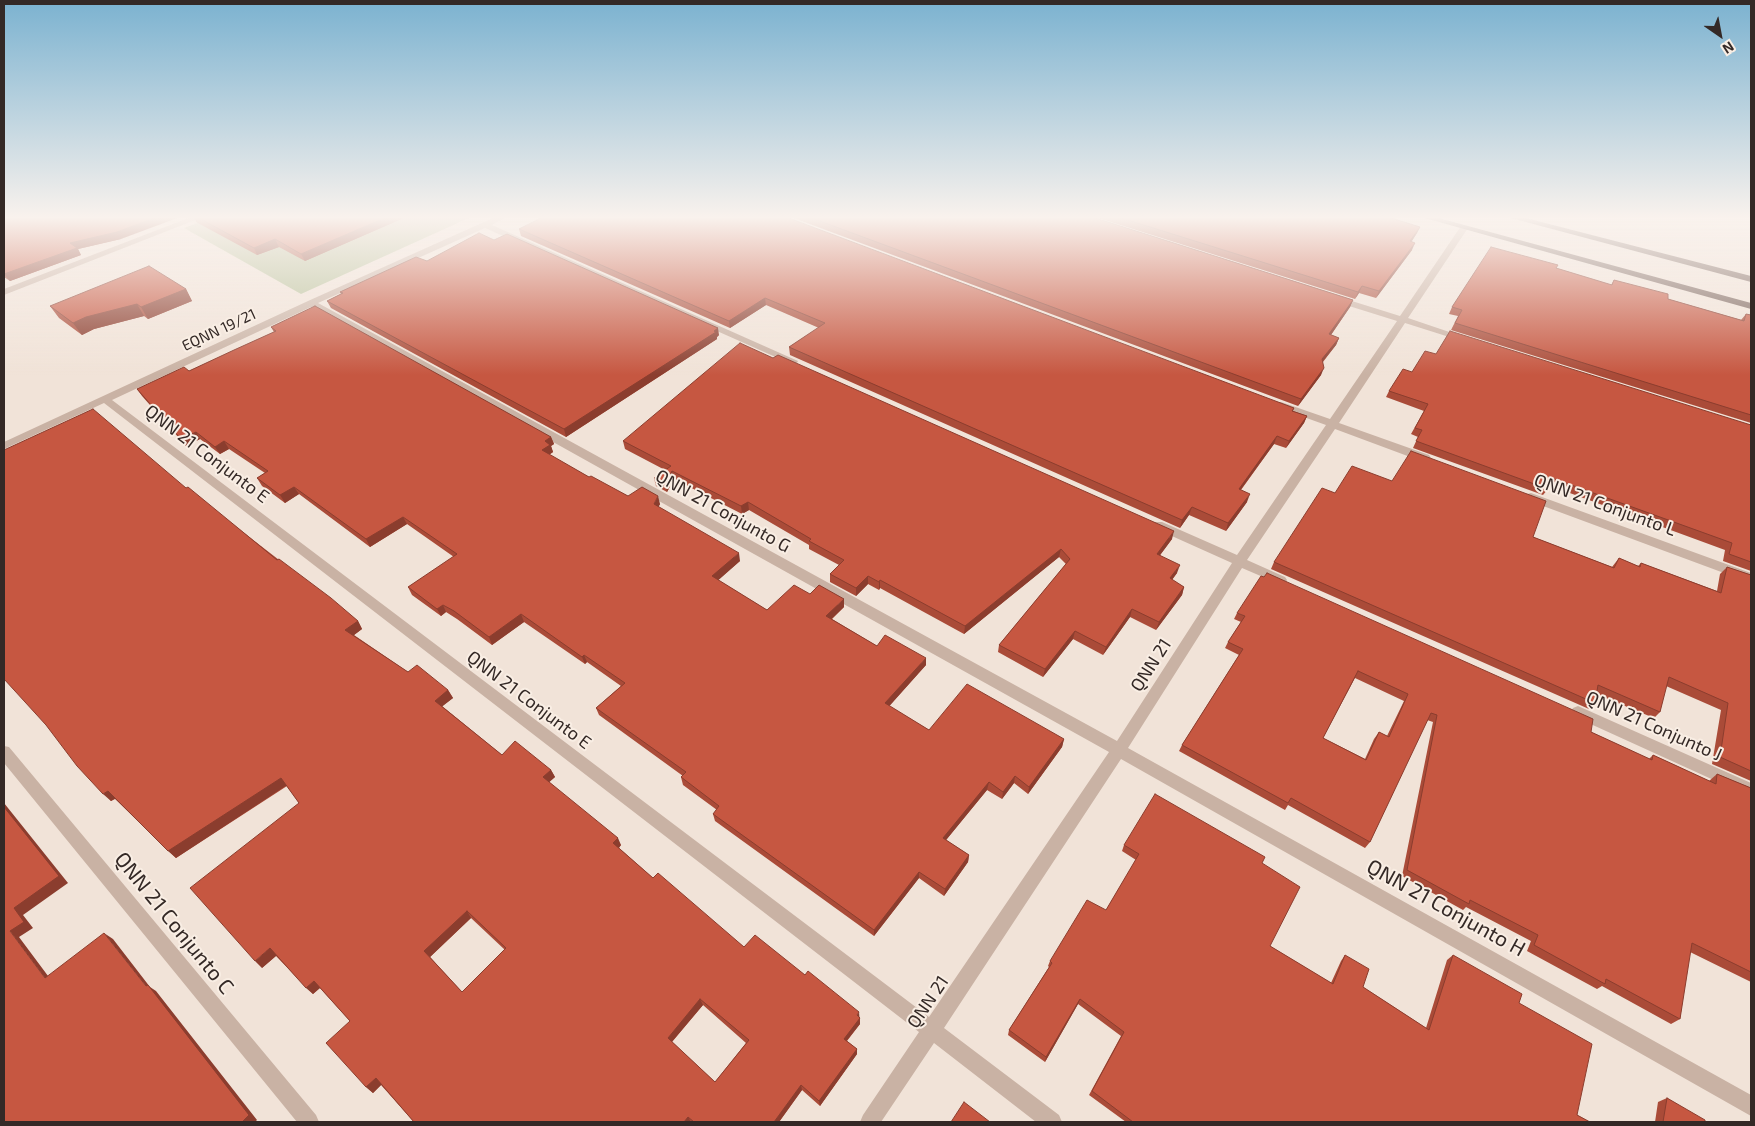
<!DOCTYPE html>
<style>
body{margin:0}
#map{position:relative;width:1755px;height:1126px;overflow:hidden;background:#f1e3d8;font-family:"Exo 2",sans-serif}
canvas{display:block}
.frame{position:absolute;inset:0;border:5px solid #342926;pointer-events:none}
.north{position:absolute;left:1695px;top:10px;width:50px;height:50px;-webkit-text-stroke:4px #f9eee4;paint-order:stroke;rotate:147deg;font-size:14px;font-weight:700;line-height:20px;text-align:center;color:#342926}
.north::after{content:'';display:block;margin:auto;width:18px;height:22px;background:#342926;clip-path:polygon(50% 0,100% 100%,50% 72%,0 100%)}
</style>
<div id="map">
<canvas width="1755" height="1126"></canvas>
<div class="frame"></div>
<div class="north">N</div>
</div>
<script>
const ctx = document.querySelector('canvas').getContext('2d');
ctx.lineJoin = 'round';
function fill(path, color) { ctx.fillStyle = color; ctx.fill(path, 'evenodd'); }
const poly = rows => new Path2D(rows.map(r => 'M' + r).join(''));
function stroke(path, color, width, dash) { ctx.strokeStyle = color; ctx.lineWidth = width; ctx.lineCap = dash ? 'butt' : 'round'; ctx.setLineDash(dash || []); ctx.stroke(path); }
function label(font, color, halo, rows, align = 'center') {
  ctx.font = font + ' "Exo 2",sans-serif'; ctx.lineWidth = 4; ctx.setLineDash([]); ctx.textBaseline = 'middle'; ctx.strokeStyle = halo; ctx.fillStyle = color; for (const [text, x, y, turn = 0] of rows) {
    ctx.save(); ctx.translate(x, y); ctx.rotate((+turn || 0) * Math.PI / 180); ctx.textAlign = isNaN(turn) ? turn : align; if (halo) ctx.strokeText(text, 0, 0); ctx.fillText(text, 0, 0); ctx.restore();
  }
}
fill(poly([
 [213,217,471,217,301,294,184,228]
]), '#b5c098');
fill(poly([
 [191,217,203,217,4,295,4,289,191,217],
 [495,217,506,217,492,225,798,361,797,363,789,363,485,228,318,303,1117,741,1232,563,1154,528,1152,525,1154,522,1162,522,1237,555,1326,425,1273,406,1272,404,1273,402,1281,402,1330,419,1397,321,1333,301,1333,297,1339,297,1400,316,1461,226,1467,226,1468,228,1408,318,1470,339,1465,342,1405,323,1339,423,1429,455,1431,458,1429,461,1421,461,1335,429,1247,560,1285,577,1287,580,1285,583,1277,583,1242,568,1128,748,1751,1095,1751,1116,1121,759,944,1028,1059,1115,1062,1122,1036,1122,934,1043,881,1122,860,1122,863,1115,919,1032,104,403,4,449,4,442,308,301,495,217],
 [311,307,1109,752,929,1017,112,400,311,307],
 [1531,493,1751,573,1751,583,1527,500,1525,497,1527,494,1531,493],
 [1578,706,1751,783,1751,797,1573,716,1571,712,1573,708,1578,706],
 [4,746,9,747,316,1115,319,1122,297,1122,4,763,4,746]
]), '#c9b2a4');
fill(poly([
 [1421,217,1435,217,1751,303,1751,309,1421,217],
 [1507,217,1522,217,1751,276,1751,282,1507,217]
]), '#765f57');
fill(poly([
 [4,217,121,239,78,249,81,255,10,281,4,277],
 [194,217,406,217,305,261,279,247,257,255,196,222],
 [791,217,1092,217,1353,300,1350,307,1331,335,1339,338,1336,345,1323,362,1321,375,1298,406],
 [1095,217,1388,217,1420,227,1417,233,1412,241,1412,250,1376,298,1359,293,1355,299],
 [519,229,1294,408,1293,411,1307,416,1304,423,1286,448,1274,444,1241,490,1247,502,1226,531,1189,515,1180,528,790,355,789,347,819,328,766,305,730,328,521,236],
 [427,261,719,335,717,337,717,339,566,437,331,308,327,301,341,294,340,292],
 [1556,268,1611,285,1614,280,1668,299,1741,320,1746,314,1751,315,1751,423,1451,330,1458,316,1449,314,1452,307],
 [186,289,192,301,148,319,144,316,94,329,82,335,59,318,50,306],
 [271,327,551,437,554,444,551,446,553,452,549,455,589,477,628,496,660,504,658,507,740,561,718,580,767,610,810,594,844,607,832,619,877,646,926,665,889,706,929,730,1064,739,1062,747,1028,794,1014,783,1002,799,987,790,946,840,969,855,968,862,944,896,919,878,874,936,715,821,713,814,717,810,683,785,681,777,683,776,599,715,596,708,621,686,587,662,585,664,524,622,492,645,457,619,446,612,441,616,412,595,408,587,454,557,407,524,370,547,299,494,285,503,262,486,257,478,265,473,229,449,220,454,200,439,186,446,142,396,137,389,189,371,274,332],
 [1436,354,1751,425,1751,571,1723,561,1725,550,1548,485,1548,489,1543,495,1413,448,1418,437,1411,434,1424,411,1386,397,1389,391,1412,372],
 [623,441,1172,539,1160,555,1177,573,1172,580,1184,587,1182,595,1156,630,1130,617,1103,655,1073,639,1043,677,998,652,999,645,1066,564,1059,557,964,634,880,588,879,590,868,584,856,596,830,582,830,574,839,565,809,549,809,545,749,510,742,514,674,479,667,492,656,486,654,478,665,470,625,449],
 [186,488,358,621,362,629,354,635,408,672,448,690,453,698,442,706,502,755,551,770,555,777,549,782,621,845,619,848,653,878,744,947,859,1017,860,1018,860,1024,847,1041,857,1049,857,1054,820,1106,802,1090,779,1122,414,1122,381,1085,373,1093,366,1087,350,1021,320,988,313,994,276,956,262,968,299,803,287,786,176,858,115,799,111,801,46,725],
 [471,918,505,950,462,992,430,957],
 [703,1005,746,1043,715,1082,672,1042],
 [1335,493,1533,537,1612,567,1619,558,1638,566,1641,563,1717,591,1720,574,1727,567,1751,575,1751,781,1712,764,1721,710,1666,686,1660,712,1654,718,1596,694,1595,703,1589,709,1271,569,1274,562],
 [1237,613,1591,732,1649,759,1653,755,1709,781,1717,774,1751,788,1751,982,1690,952,1680,1019,1671,1024,1602,986,1597,989,1527,951,1531,941,1466,907,1463,910,1402,876,1433,722,1427,720,1370,842,1365,848,1288,805,1285,810,1179,751,1182,745,1239,655,1225,648,1228,642,1241,622,1234,619],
 [1355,678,1404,701,1387,736,1379,732,1374,739,1365,759,1323,738],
 [1124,845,1262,863,1270,946,1331,983,1341,961,1345,955,1363,987,1426,1028,1447,960,1453,955,1519,1003,1577,1115,1590,1122,1126,1122,1089,1095,1121,1036,1078,1004,1045,1062,1008,1035,1009,1030,1049,967,1048,966,1050,961,1106,910,1136,860,1122,851],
 [1667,1098,1705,1122,1655,1122,1658,1102]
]), '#aa4b38');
fill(poly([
 [157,217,180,217,121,239,78,249,81,255,10,281,4,274,70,243],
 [387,217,406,217,305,261,301,254],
 [1420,227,1417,233,1407,248,1410,241],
 [275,239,279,247,257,255,254,248],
 [1415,243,1412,250,1376,298,1379,291],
 [1362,286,1359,293,1355,299,1358,292],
 [186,289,192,301,148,319,141,307],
 [765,298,766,305,730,328,729,321],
 [1353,300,1350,307,1326,342,1329,334],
 [137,304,144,316,94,329,82,335,73,323,86,317],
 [718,328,719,335,717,337,717,339,566,437,564,429],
 [1339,338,1336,345,1319,366,1322,359],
 [1324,368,1321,375,1298,406,1301,399],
 [1307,416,1304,423,1286,448,1289,441],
 [196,432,200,439,186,446,181,439],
 [1277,436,1274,444,1236,496,1239,489],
 [551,437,554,444,551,446,553,452,544,458,542,450,545,441],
 [224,441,229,449,220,454,215,447],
 [672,471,674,479,667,492,665,484],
 [294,487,299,494,285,503,280,495],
 [1250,494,1247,502,1226,531,1228,523],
 [658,496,660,504,656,512,654,504],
 [748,502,749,510,742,514,741,506],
 [1192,507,1189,515,1180,528,1182,520],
 [403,517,407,524,370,547,366,539],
 [1174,531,1172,539,1155,562,1157,554],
 [1061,549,1059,557,964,634,965,626],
 [739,553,740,561,714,584,712,576],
 [1180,565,1177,573,1167,586,1170,578],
 [868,576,868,584,856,596,856,588],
 [880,580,880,588,879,590,879,582],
 [1184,587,1182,595,1156,630,1159,622],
 [844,599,844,607,827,623,826,616],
 [443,605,446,612,441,616,437,609],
 [1132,609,1130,617,1103,655,1106,647],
 [521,614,524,622,492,645,489,637],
 [358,621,362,629,350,638,345,630],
 [1075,631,1073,639,1043,677,1045,669],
 [584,655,587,662,585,664,582,657],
 [926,658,926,665,885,711,885,703],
 [448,690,453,698,439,709,435,701],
 [1064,739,1062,747,1028,794,1029,787],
 [551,770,555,777,546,785,543,777],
 [1015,776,1014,783,1002,799,1003,792],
 [281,778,287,785,176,858,168,851],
 [989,782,987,790,942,845,943,838],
 [108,791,116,798,111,801,103,794],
 [4,803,68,883,23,915,33,928,19,937,54,984,45,978,10,931,14,908],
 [618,838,621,845,616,851,613,843],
 [969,855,968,862,944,896,945,889],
 [919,872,919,878,874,936,874,930],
 [467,911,471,918,430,957,424,951],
 [104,933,113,939,150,987,156,991,257,1120,255,1122,242,1122,146,986],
 [270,948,277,955,262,968,255,961],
 [314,981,321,987,313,994,306,988],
 [700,999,703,1005,670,1044,668,1038],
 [1080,999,1078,1004,1045,1062,1046,1057],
 [859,1012,860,1024,844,1044,844,1039],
 [857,1049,857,1054,820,1106,819,1101],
 [376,1078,382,1084,373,1093,366,1087],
 [801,1085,802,1090,779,1122,774,1122],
 [688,1117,691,1122,684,1122]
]), '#8b3d2e');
const building = poly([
 [4,217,157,217,117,232,70,243,77,248,4,274,4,217],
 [197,217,387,217,301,254,275,239,254,248,197,217],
 [543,217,786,217,1294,408,1292,411,1307,416,1289,441,1277,436,1239,489,1250,494,1228,523,1192,507,1182,520,789,347,825,323,765,298,729,321,519,229,543,217],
 [809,217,1092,217,1353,300,1329,334,1339,338,1322,359,1324,368,1301,399,809,217],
 [1118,217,1388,217,1420,227,1410,241,1415,243,1379,291,1362,286,1358,292,1118,217],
 [479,233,494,240,507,234,718,328,714,331,716,332,564,429,327,301,343,293,340,292,416,257,427,261,479,233],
 [1491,247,1558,265,1556,268,1612,285,1614,280,1668,294,1668,299,1744,321,1746,314,1751,315,1751,415,1455,323,1462,310,1452,307,1491,247],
 [149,266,186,289,141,307,137,304,86,317,73,323,50,306,149,266],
 [315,306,551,437,545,441,550,445,542,450,589,477,591,476,628,496,642,487,658,496,654,504,739,553,712,576,767,610,794,585,810,594,819,585,844,599,826,616,877,646,885,635,926,658,885,703,929,730,967,684,1064,739,1029,787,1015,776,1003,792,989,782,943,838,969,855,945,889,919,872,874,930,713,814,719,806,681,777,686,772,596,708,625,683,584,655,582,657,521,614,489,637,454,611,443,605,437,609,408,587,457,554,403,517,366,539,294,487,280,495,257,478,268,471,224,441,215,447,196,432,181,439,137,389,184,367,189,371,234,350,276,331,271,327,315,306],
 [1450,331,1751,425,1751,562,1729,554,1732,543,1549,477,1548,489,1416,441,1422,430,1415,428,1428,404,1389,391,1403,369,1412,372,1425,351,1436,354,1450,331],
 [740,343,773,358,778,355,1174,531,1157,554,1180,565,1170,578,1184,587,1159,622,1132,609,1106,647,1075,631,1045,669,999,645,1070,559,1061,549,965,626,880,580,879,582,868,576,856,588,830,574,844,560,809,541,811,539,748,502,741,506,672,471,665,484,654,478,671,466,623,441,740,343],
 [93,409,186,488,188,487,277,560,279,559,331,598,358,621,345,630,408,672,417,665,448,690,435,701,502,755,515,741,551,770,543,777,618,838,613,843,653,878,658,873,744,947,755,935,805,975,808,971,859,1012,857,1015,860,1018,844,1039,857,1049,819,1101,801,1085,774,1122,694,1122,688,1117,684,1122,414,1122,376,1078,366,1087,326,1043,350,1021,314,981,306,988,270,948,255,961,190,888,299,803,281,778,168,851,108,791,103,794,77,766,46,725,4,679,4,450,93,409],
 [467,911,506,948,462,992,424,951,467,911],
 [700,999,749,1040,715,1082,668,1038,700,999],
 [1411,451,1546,501,1533,537,1614,568,1619,558,1640,567,1641,563,1721,593,1727,567,1751,575,1751,771,1720,757,1728,703,1669,677,1660,712,1598,685,1595,703,1274,562,1322,488,1335,493,1352,466,1392,481,1411,451],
 [1267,573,1593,719,1591,732,1652,760,1653,755,1716,784,1717,774,1751,788,1751,972,1692,943,1680,1019,1606,979,1605,984,1534,945,1538,935,1470,900,1469,904,1407,870,1437,715,1431,713,1370,842,1291,798,1288,803,1182,745,1243,649,1228,642,1245,616,1237,613,1261,576,1264,577,1267,573],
 [1358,671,1408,694,1389,737,1379,732,1366,760,1323,738,1358,671],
 [1155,794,1265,857,1262,863,1300,887,1270,946,1333,984,1345,955,1369,969,1363,987,1429,1030,1453,955,1522,994,1519,1003,1592,1044,1577,1115,1590,1122,1133,1122,1092,1091,1124,1032,1080,999,1046,1057,1009,1030,1052,963,1050,961,1087,900,1106,910,1139,854,1124,845,1155,794],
 [4,807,59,876,14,908,24,922,10,931,45,978,104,933,146,986,148,985,249,1115,242,1122,4,1122,4,807],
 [1667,1098,1705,1120,1705,1122,1663,1122,1667,1098],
 [964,1102,990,1122,951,1122,964,1102]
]);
fill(building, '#c65741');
stroke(building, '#8b3d2e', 1);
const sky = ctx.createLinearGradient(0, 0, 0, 375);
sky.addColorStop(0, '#7bb2d0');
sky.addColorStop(0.58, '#f9f2ed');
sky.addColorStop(1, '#f9f2ed00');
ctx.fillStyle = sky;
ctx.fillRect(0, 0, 1755, 375);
label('15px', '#342926', '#f9eee4', [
 ["EQNN 19/21",219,330,-25]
]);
label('18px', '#342926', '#f9eee4', [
 ["QNN 21 Conjunto E",207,454,37],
 ["QNN 21 Conjunto L",1605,505,20],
 ["QNN 21 Conjunto G",723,511,29],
 ["QNN 21",1151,665,-57],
 ["QNN 21 Conjunto E",529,700,37],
 ["QNN 21 Conjunto J",1654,726,24],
 ["QNN 21",928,1002,-56]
]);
label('21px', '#342926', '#f9eee4', [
 ["QNN 21 Conjunto H",1446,908,29],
 ["QNN 21 Conjunto C",174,923,51]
]);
</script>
